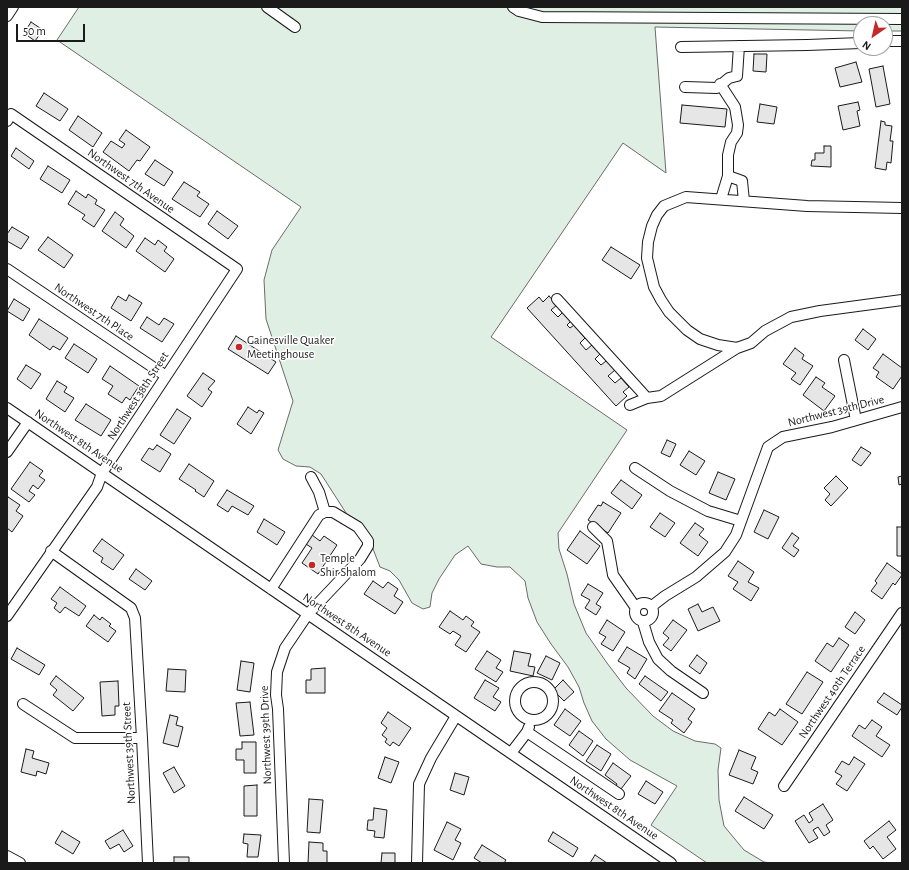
<!DOCTYPE html>
<style>
body{margin:0}
#map{position:relative;width:909px;height:870px;overflow:hidden;background:#fff;font-family:"Alegreya Sans",sans-serif}
canvas{display:block}
.frame{position:absolute;inset:0;border:8px solid #1a1a1a;pointer-events:none}
.north{position:absolute;left:853px;top:16px;width:40px;height:40px;box-sizing:border-box;background:#fff;border:1px solid #a3a3a3;border-radius:50%;rotate:214deg;font-size:11px;font-weight:700;line-height:16px;text-align:center;color:#1a1a1a}
.north::after{content:'';display:block;margin:auto;width:14px;height:18px;background:#c62828;clip-path:polygon(50% 0,100% 100%,50% 72%,0 100%)}
.scale{position:absolute;left:16px;top:24px;width:69px;height:18px;box-sizing:border-box;border:2px solid #1a1a1a;border-top:0;padding-left:5px;font-size:12px;line-height:14px;white-space:nowrap;color:#1a1a1a;-webkit-text-stroke:3px #fff;paint-order:stroke}
</style>
<div id="map">
<canvas width="909" height="870"></canvas>
<div class="frame"></div>
<div class="north">N</div>
<div class="scale">50 m</div>
</div>
<script>
const ctx = document.querySelector('canvas').getContext('2d');
ctx.lineJoin = 'round';
function fill(path, color) { ctx.fillStyle = color; ctx.fill(path, 'evenodd'); }
const poly = rows => new Path2D(rows.map(r => 'M' + r).join(''));
function stroke(path, color, width, dash) { ctx.strokeStyle = color; ctx.lineWidth = width; ctx.lineCap = dash ? 'butt' : 'round'; ctx.setLineDash(dash || []); ctx.stroke(path); }
function label(font, color, halo, rows, align = 'center') {
  ctx.font = font + ' "Alegreya Sans",sans-serif'; ctx.lineWidth = 3; ctx.setLineDash([]); ctx.textBaseline = 'middle'; ctx.strokeStyle = halo; ctx.fillStyle = color; for (const [text, x, y, turn = 0] of rows) {
    ctx.save(); ctx.translate(x, y); ctx.rotate((+turn || 0) * Math.PI / 180); ctx.textAlign = isNaN(turn) ? turn : align; if (halo) ctx.strokeText(text, 0, 0); ctx.fillText(text, 0, 0); ctx.restore();
  }
}
const green = poly([
 [79,7,902,7,902,31,885,31,885,24,861,24,861,31,655,27,666,173,623,143,491,337,627,430,558,533,559,549,567,574,574,604,586,633,607,663,626,688,653,716,673,731,695,741,715,744,721,748,718,770,719,800,724,826,744,850,764,862,770,863,707,863,651,825,677,786,630,760,606,739,592,721,584,703,579,687,568,667,551,644,537,622,528,598,525,581,510,567,497,567,481,564,468,546,455,555,439,579,432,593,430,607,423,609,412,603,399,580,390,571,380,567,370,541,348,516,321,474,310,467,296,466,283,459,278,450,293,401,266,319,264,280,272,250,301,207,57,40,79,7]
]);
fill(green, '#e0efe3');
stroke(green, '#6a6a6a', 1);
const building = poly([
 [31,22,43,30,35,41,24,33,31,22],
 [754,54,767,54,766,72,753,71,754,54],
 [856,62,862,82,840,87,835,68,856,62],
 [883,66,890,104,876,107,869,69,883,66],
 [44,93,68,109,60,121,36,106,44,93],
 [858,102,860,110,857,111,860,126,843,130,838,106,858,102],
 [760,104,777,107,774,124,757,122,760,104],
 [682,105,727,109,725,127,680,123,682,105],
 [78,116,102,133,93,147,69,130,78,116],
 [881,121,885,122,885,125,892,126,890,141,893,141,891,163,887,162,886,170,875,168,881,121],
 [126,130,150,147,140,161,137,160,129,171,103,152,111,141,122,148,125,144,119,140,126,130],
 [824,146,831,146,831,167,811,166,812,160,815,160,815,153,824,153,824,146],
 [16,148,34,161,29,169,11,156,16,148],
 [155,160,173,172,164,186,145,174,155,160],
 [48,166,70,180,62,193,40,179,48,166],
 [184,182,200,192,197,196,209,204,200,217,172,199,184,182],
 [76,191,86,198,88,194,97,200,95,204,105,210,94,227,82,219,85,215,68,204,76,191],
 [217,211,238,226,228,239,208,224,217,211],
 [115,212,124,219,120,225,134,236,126,248,102,231,115,212],
 [12,227,29,237,21,249,7,241,7,234,12,227],
 [48,237,73,255,64,268,38,250,48,237],
 [145,238,155,245,158,240,167,247,164,251,174,259,165,272,136,251,145,238],
 [611,247,640,265,631,279,602,260,611,247],
 [129,295,142,303,131,321,111,308,118,296,126,301,129,295],
 [549,296,557,305,551,310,558,317,563,312,571,321,567,325,570,328,574,325,585,338,580,343,586,350,592,345,600,354,595,359,601,365,606,361,615,370,608,376,615,383,621,378,629,387,623,392,627,396,616,406,527,308,539,297,543,302,549,296],
 [14,299,30,309,23,321,7,311,14,299],
 [147,317,159,325,164,318,174,324,162,342,140,328,147,317],
 [39,319,68,338,60,350,53,346,50,350,29,335,39,319],
 [863,329,876,339,868,350,855,340,863,329],
 [236,336,276,362,268,374,228,349,236,336],
 [74,344,97,359,88,373,65,358,74,344],
 [795,348,804,355,802,359,813,366,800,385,791,379,796,373,783,364,795,348],
 [883,354,902,368,902,376,893,389,876,377,879,372,873,368,883,354],
 [26,365,41,374,31,389,17,379,26,365],
 [110,366,139,386,130,400,126,397,122,403,108,394,113,386,102,379,110,366],
 [203,373,215,381,208,389,212,392,202,407,187,396,203,373],
 [816,377,825,383,822,387,835,396,824,411,803,395,816,377],
 [57,381,67,387,64,392,74,398,65,412,46,399,57,381],
 [86,404,111,420,101,436,75,420,86,404],
 [248,407,257,413,259,410,264,413,251,434,237,424,248,407],
 [177,409,191,418,174,444,160,435,177,409],
 [667,440,676,444,670,457,661,453,667,440],
 [157,445,171,454,160,472,141,460,149,448,153,450,157,445],
 [861,447,871,453,861,466,852,460,861,447],
 [689,451,705,461,696,475,680,465,689,451],
 [30,462,43,471,39,476,45,480,38,489,33,485,29,491,35,495,29,502,11,489,30,462],
 [189,464,214,481,204,497,195,491,196,490,179,479,189,464],
 [718,472,735,479,726,500,709,493,718,472],
 [836,476,848,488,831,506,825,500,830,494,824,488,836,476],
 [902,476,902,484,899,485,898,477,902,476],
 [621,480,642,495,632,509,611,493,621,480],
 [227,490,254,506,248,515,232,506,228,512,217,505,227,490],
 [8,497,20,505,16,511,23,516,12,532,7,528,7,499,8,497],
 [603,502,621,513,608,533,588,520,598,505,601,506,603,502],
 [764,510,779,517,768,539,754,532,764,510],
 [660,513,675,523,665,537,650,527,660,513],
 [264,519,285,532,277,545,257,532,264,519],
 [695,523,704,529,699,535,708,542,698,556,680,543,695,523],
 [897,527,902,527,902,556,897,556,897,527],
 [580,531,600,546,587,564,567,550,580,531],
 [792,533,799,538,793,546,799,550,794,557,782,548,792,533],
 [312,535,320,541,324,536,337,545,318,574,302,563,312,548,306,544,312,535],
 [102,539,124,555,113,570,101,562,103,558,93,551,102,539],
 [738,561,754,572,748,582,759,588,751,601,733,589,738,582,728,576,738,561],
 [887,563,902,574,902,575,895,585,893,583,882,599,871,591,877,583,875,581,887,563],
 [136,569,152,581,145,590,129,579,136,569],
 [373,581,383,588,388,582,398,589,394,596,403,602,395,614,364,594,373,581],
 [588,584,603,593,596,604,601,607,596,615,585,608,590,600,581,595,588,584],
 [60,587,86,606,79,616,65,607,60,613,54,608,57,603,51,599,60,587],
 [698,604,702,612,713,607,720,621,698,631,688,609,698,604],
 [450,611,463,620,466,616,474,622,471,626,480,632,466,652,455,645,461,636,453,631,450,634,439,627,450,611],
 [855,612,865,620,855,634,845,627,855,612],
 [94,615,100,620,102,617,111,624,109,626,116,631,108,642,86,626,94,615],
 [607,620,625,632,613,651,601,644,606,637,599,633,607,620],
 [673,620,687,630,671,651,663,645,669,638,663,633,673,620],
 [839,638,849,645,831,672,815,661,827,643,833,647,839,638],
 [627,647,647,659,635,679,627,673,630,668,618,661,627,647],
 [17,648,45,665,39,675,11,659,17,648],
 [487,651,501,660,496,668,503,672,496,682,475,669,487,651],
 [514,651,531,654,528,666,535,667,533,676,510,671,514,651],
 [697,655,707,663,700,674,689,666,697,655],
 [546,656,560,663,552,680,537,673,546,656],
 [241,661,254,663,250,692,237,690,241,661],
 [325,668,325,693,306,693,306,680,311,680,311,669,325,668],
 [168,669,186,670,185,692,166,691,168,669],
 [807,672,823,682,802,714,786,704,807,672],
 [56,676,84,698,73,711,53,695,57,690,50,684,56,676],
 [645,676,668,692,661,701,639,684,645,676],
 [485,680,499,688,493,697,501,702,495,711,474,698,485,680],
 [563,680,574,692,564,701,553,690,563,680],
 [118,681,119,706,115,706,115,715,102,716,100,682,118,681],
 [672,693,695,709,688,719,692,722,684,733,671,723,673,720,659,711,672,693],
 [884,693,902,705,902,707,897,715,877,702,884,693],
 [250,702,254,735,240,736,236,703,250,702],
 [565,709,581,721,570,736,554,725,565,709],
 [780,709,798,722,782,745,758,729,769,712,775,716,780,709],
 [388,712,411,728,399,746,393,742,390,746,385,742,387,739,382,735,387,728,381,723,388,712],
 [170,715,178,717,176,725,183,727,178,747,163,743,170,715],
 [872,720,882,727,876,736,890,745,882,757,852,736,859,725,865,729,872,720],
 [579,731,593,741,583,756,569,745,579,731],
 [242,742,256,742,256,773,244,773,244,760,236,760,236,749,242,749,242,742],
 [597,745,611,754,601,771,586,761,597,745],
 [26,749,34,751,32,758,49,763,46,774,37,771,36,776,21,772,26,749],
 [739,750,756,757,751,769,758,772,753,784,729,775,739,750],
 [385,757,399,762,391,783,378,778,385,757],
 [854,757,865,764,847,791,836,784,842,776,835,772,842,761,849,765,854,757],
 [613,763,631,776,621,789,616,786,617,784,605,775,613,763],
 [174,767,185,786,174,793,163,773,174,767],
 [455,773,469,777,464,795,450,790,455,773],
 [646,781,663,792,655,804,638,794,646,781],
 [257,785,257,816,244,816,244,786,257,785],
 [744,797,773,815,764,829,735,811,744,797],
 [309,799,323,800,320,833,307,832,309,799],
 [823,804,833,820,826,825,830,832,824,836,818,827,813,830,818,838,809,843,795,821,804,815,809,823,813,820,809,813,823,804],
 [374,808,387,810,384,838,374,837,375,831,367,830,368,820,373,820,374,808],
 [889,821,896,830,887,837,896,849,883,859,873,846,870,849,864,841,889,821],
 [447,822,461,829,455,840,461,843,453,860,434,850,447,822],
 [123,830,133,846,124,852,119,844,110,849,105,841,123,830],
 [62,831,80,842,73,854,55,843,62,831],
 [553,832,578,848,573,857,548,841,553,832],
 [244,834,261,835,258,857,247,857,248,844,243,843,244,834],
 [309,842,323,843,323,851,327,851,327,863,308,863,309,842],
 [482,845,506,860,504,863,482,863,474,858,482,845],
 [382,853,395,853,395,863,381,863,382,853],
 [595,855,607,863,590,863,595,855],
 [174,857,189,857,189,863,174,863,174,857]
]);
fill(building, '#e6e6e6');
stroke(building, '#1a1a1a', 1);
const minor = poly([
 [267,7,295,27],
 [513,7,519,11,542,17,902,19],
 [7,16,13,7],
 [885,41,902,41],
 [681,47,807,45,861,43],
 [720,84,735,107,738,125,737,133,731,142,728,155,728,176],
 [685,87,717,88,729,78,737,76,739,46],
 [7,121,11,114,237,269,102,473,97,487,7,616],
 [721,199,728,176,742,181,744,201],
 [7,269,166,376],
 [557,299,647,398],
 [737,348,718,345,700,339,687,330,669,312,661,300,654,287,647,258,648,242,652,226,657,215,664,206,686,197,807,206,902,208],
 [844,360,856,420],
 [630,405,647,398,661,396,737,348,751,343,765,331,791,317,820,311,902,300],
 [7,408,671,863],
 [7,452,28,422],
 [635,468,670,491,708,511,741,521],
 [311,477,319,492,325,512],
 [593,527,607,541,613,575,636,608],
 [51,551,131,608,135,618,142,738,148,863],
 [271,589,319,515,325,512,333,512,358,527,368,541,368,546,360,559,308,614,285,648,277,672,276,695,278,709,284,863],
 '635 612a9 9 0 1 1 18 0a9 9 0 1 1-18 0Z',
 [652,606,665,596,696,577,725,552,736,535,768,447,783,437,832,427,902,407],
 [643,622,649,642,658,659,671,671,703,693],
 '515 701a19 19 0 1 1 38 0a19 19 0 1 1-38 0Z',
 [23,704,75,738,142,738],
 [527,732,619,794],
 [511,753,527,732,529,727],
 [784,786,902,613],
 [7,856,20,863],
 [417,863,419,784,431,758,456,716]
]);
stroke(minor, '#1a1a1a', 12);
stroke(minor, '#fff', 10);
for (const [x, y, r, color] of [
 [239,347,4,"#c62828"],
 [312,565,4,"#c62828"]
]) { const dot = new Path2D(); dot.arc(x, y, r, 0, 2 * Math.PI); ctx.fillStyle = color; ctx.fill(dot); stroke(dot, '#fff', 1.5); }
label('12px', '#1a1a1a', '#fff', [
 ["Northwest 7th Avenue",131,181,35],
 ["Northwest 7th Place",94,312,34],
 ["Northwest 38th Street",138,396,-57],
 ["Northwest 39th Drive",836,411,-14],
 ["Northwest 8th Avenue",79,441,34],
 ["Northwest 8th Avenue",347,625,34],
 ["Northwest 40th Terrace",832,692,-56],
 ["Northwest 39th Drive",266,735,-92],
 ["Northwest 39th Street",129,753,-93],
 ["Northwest 8th Avenue",614,808,34]
]);
label('12px', '#1a1a1a', '#fff', [
 ["Gainesville Quaker",247,340],
 ["Meetinghouse",247,354],
 ["Temple",320,558],
 ["Shir Shalom",320,572]
], 'left');
</script>
